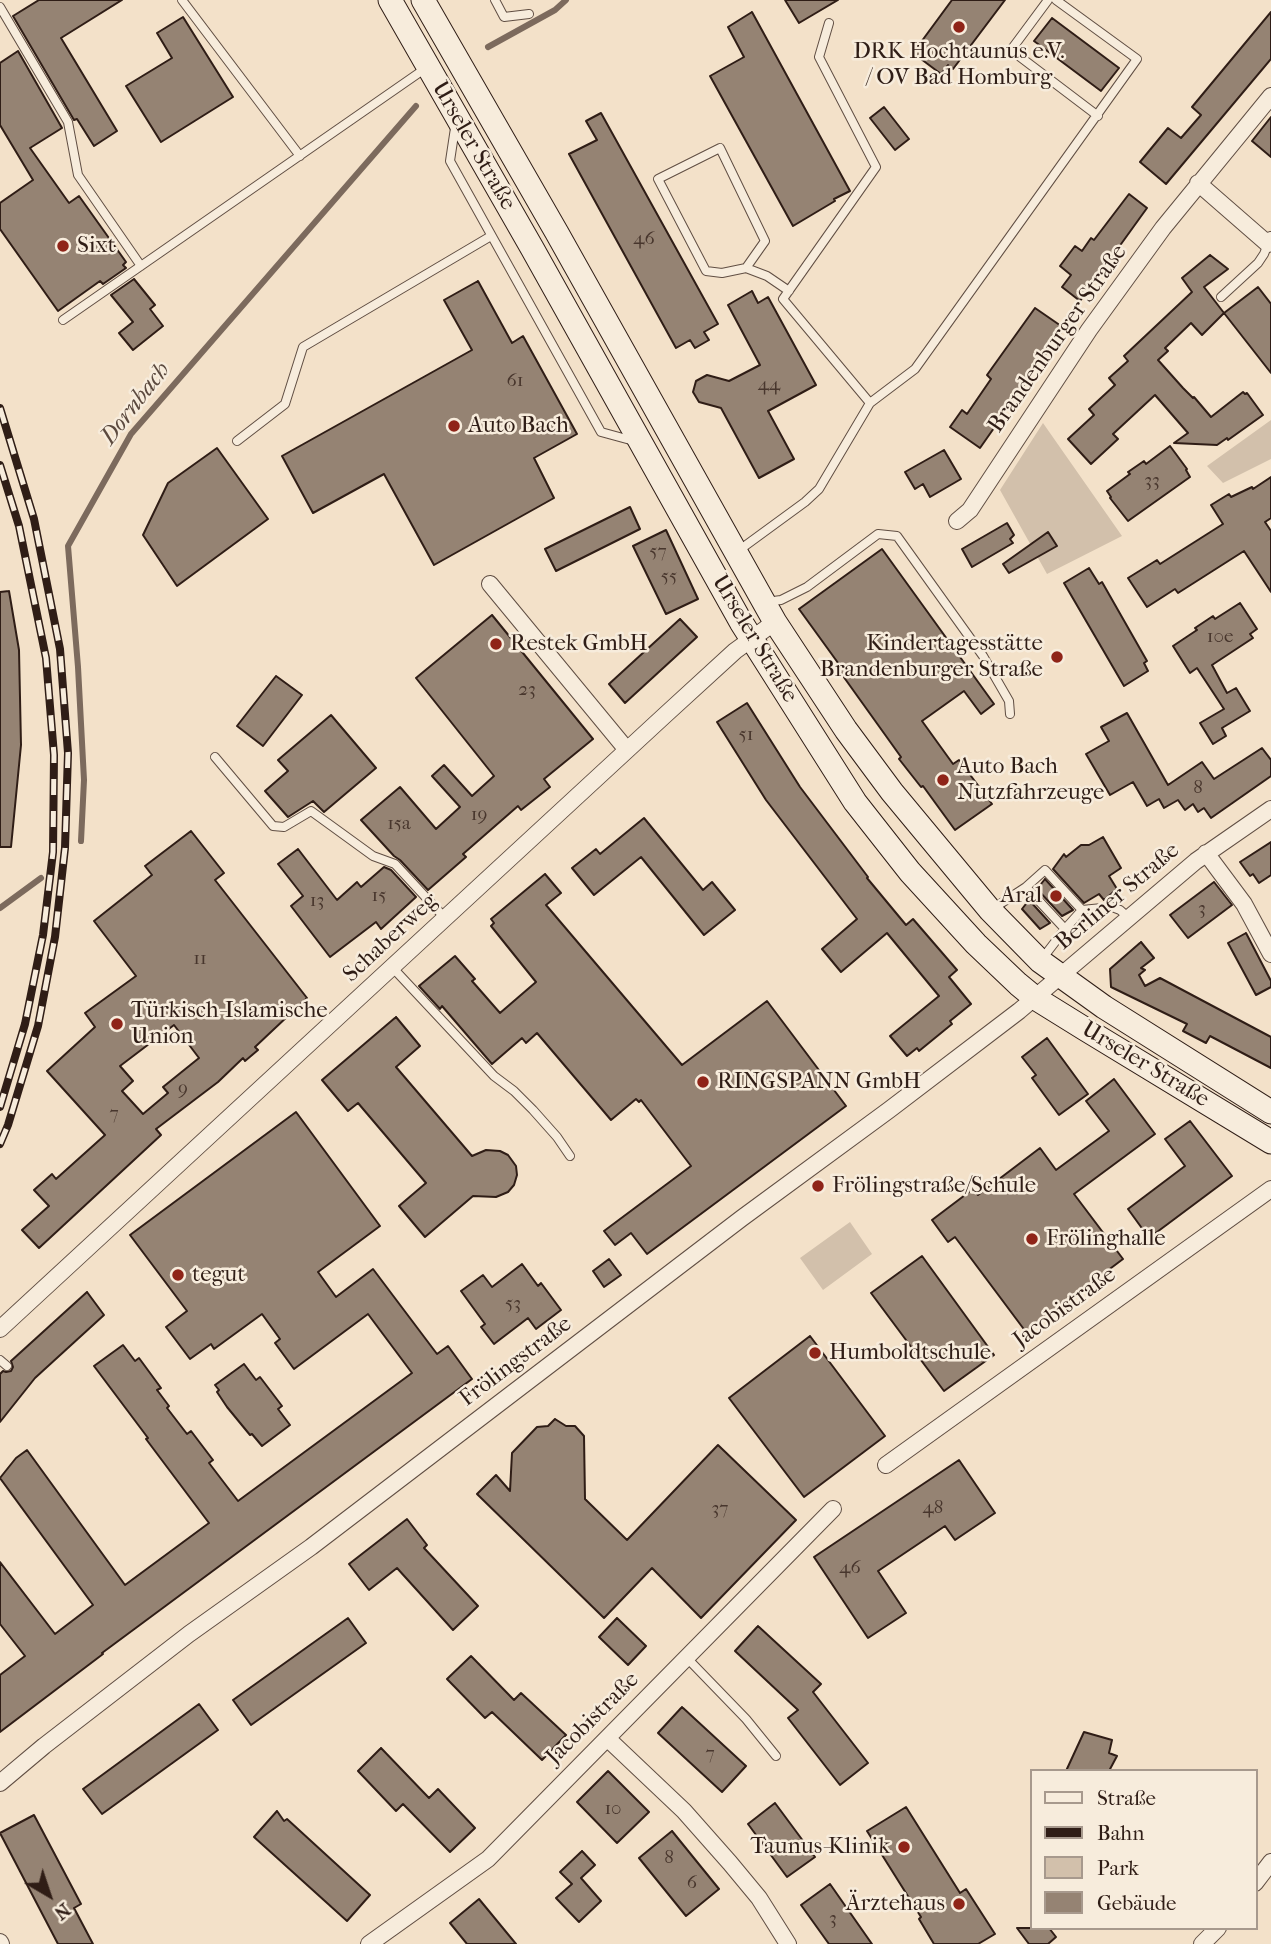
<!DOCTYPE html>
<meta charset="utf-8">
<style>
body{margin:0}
#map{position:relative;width:1271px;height:1944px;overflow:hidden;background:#f3e1c9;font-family:"IM FELL French Canon",serif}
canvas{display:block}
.legend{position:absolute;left:1030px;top:1769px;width:228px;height:161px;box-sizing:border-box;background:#f7ecdc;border:2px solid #a7998d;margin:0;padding:9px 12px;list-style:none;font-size:21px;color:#2f1d16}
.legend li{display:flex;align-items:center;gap:14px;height:35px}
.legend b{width:35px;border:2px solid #a7998d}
.north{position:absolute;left:14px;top:1860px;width:70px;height:70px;-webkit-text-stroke:5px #f7ecdc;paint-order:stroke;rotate:141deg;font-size:19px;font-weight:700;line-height:28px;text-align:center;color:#2f1d16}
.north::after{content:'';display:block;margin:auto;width:24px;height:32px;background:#2f1d16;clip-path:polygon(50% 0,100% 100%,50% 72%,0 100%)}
</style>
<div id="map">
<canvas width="1271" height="1944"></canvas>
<ul class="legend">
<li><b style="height:9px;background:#f7ecdc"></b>Straße</li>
<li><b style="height:9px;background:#2f1d16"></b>Bahn</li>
<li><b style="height:19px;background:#d2c0ab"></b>Park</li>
<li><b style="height:19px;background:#958373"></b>Gebäude</li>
</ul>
<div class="north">N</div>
</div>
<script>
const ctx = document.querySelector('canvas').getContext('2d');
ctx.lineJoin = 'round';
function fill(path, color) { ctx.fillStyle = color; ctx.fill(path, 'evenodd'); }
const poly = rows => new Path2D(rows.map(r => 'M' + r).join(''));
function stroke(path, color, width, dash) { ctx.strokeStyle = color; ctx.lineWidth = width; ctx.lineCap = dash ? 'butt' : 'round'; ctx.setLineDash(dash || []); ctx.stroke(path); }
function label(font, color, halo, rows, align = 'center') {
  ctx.font = font + ' "IM FELL French Canon",serif'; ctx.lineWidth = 5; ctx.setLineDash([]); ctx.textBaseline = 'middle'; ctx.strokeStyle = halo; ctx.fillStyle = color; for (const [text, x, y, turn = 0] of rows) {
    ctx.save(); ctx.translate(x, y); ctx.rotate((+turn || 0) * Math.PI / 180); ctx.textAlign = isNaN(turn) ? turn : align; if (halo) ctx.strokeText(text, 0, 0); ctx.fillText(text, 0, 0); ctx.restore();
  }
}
fill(poly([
 [1271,420,1271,459,1223,483,1207,466],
 [1043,423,1122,536,1047,574,1000,490],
 [850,1222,872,1254,823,1290,800,1258]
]), '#d2c0ab');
stroke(poly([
 [488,47,555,10,566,0],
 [81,841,84,780,78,667,68,546,131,434,416,106],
 [0,908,41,878]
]), '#7c6a5d', 6);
const building = poly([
 [39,0,122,0,61,38,117,131,94,146,77,119,74,120,13,16,39,0],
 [785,0,838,0,799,23,785,0],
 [952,0,1005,0,953,69,948,65,941,74,913,53,952,0],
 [752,12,850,191,834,199,835,201,793,226,710,76,744,57,728,27,752,12],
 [1271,12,1271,59,1166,184,1140,162,1168,128,1181,138,1201,115,1192,107,1271,12],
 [183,17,233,97,161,142,126,86,172,58,157,33,183,17],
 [1052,18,1119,68,1101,91,1034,41,1052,18],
 [18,51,62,128,30,148,69,203,79,196,126,262,123,265,126,268,103,284,100,281,58,311,0,229,0,203,33,180,0,125,0,63,18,51],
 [884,107,909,139,895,150,870,118,884,107],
 [601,113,718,324,704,332,709,340,695,348,690,340,676,348,569,154,597,140,586,121,601,113],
 [1271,117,1271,157,1252,141,1271,117],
 [1129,194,1147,208,1080,301,1062,287,1071,275,1060,266,1075,246,1082,251,1091,238,1094,240,1129,194],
 [1210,255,1228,269,1204,287,1224,313,1202,335,1191,323,1165,348,1168,351,1158,360,1183,388,1193,398,1194,397,1211,417,1243,392,1245,394,1247,393,1263,415,1228,440,1227,438,1217,445,1174,443,1188,433,1155,395,1113,434,1118,439,1091,464,1068,439,1094,415,1089,409,1115,385,1109,378,1128,361,1124,356,1192,292,1182,278,1210,255],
 [134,279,155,305,150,309,163,326,133,350,119,333,133,322,111,295,134,279],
 [478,281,512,343,523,336,577,434,534,458,554,498,434,565,384,474,313,513,282,456,472,350,444,300,478,281],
 [1258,287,1271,304,1271,373,1224,313,1258,287],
 [752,291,758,303,768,297,816,385,768,411,794,459,759,478,721,408,699,402,693,392,696,381,707,375,729,381,760,365,728,305,752,291],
 [1035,308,1064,328,980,448,950,427,962,410,967,414,991,379,987,375,1035,308],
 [1170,446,1187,469,1186,470,1190,477,1128,521,1110,498,1111,497,1107,491,1130,474,1128,472,1144,461,1146,464,1170,446],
 [217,448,268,519,177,586,143,535,168,483,217,448],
 [944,450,961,479,930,497,923,484,915,489,905,472,944,450],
 [1271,477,1271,518,1265,522,1271,531,1271,592,1244,551,1178,593,1175,589,1147,607,1128,578,1157,560,1160,564,1223,524,1211,505,1229,494,1231,497,1252,487,1253,489,1271,477],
 [630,507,640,529,556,571,545,549,630,507],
 [1007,523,1014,535,1010,539,1013,543,972,567,962,549,1007,523],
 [666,530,698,599,666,614,633,546,666,530],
 [1048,532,1057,546,1009,573,1003,564,1048,532],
 [882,549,994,704,981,714,964,691,922,721,953,764,959,760,992,804,955,830,923,786,921,787,899,759,901,757,838,669,841,667,799,609,882,549],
 [1089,568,1099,584,1102,582,1147,661,1144,663,1148,671,1124,686,1064,583,1089,568],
 [9,591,19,650,21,745,11,847,0,847,0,592,9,591],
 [1240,603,1257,629,1250,634,1253,638,1212,665,1227,693,1236,688,1250,711,1222,728,1226,736,1213,744,1200,723,1224,709,1197,668,1190,673,1173,646,1197,630,1195,628,1213,616,1215,619,1240,603],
 [492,615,593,739,544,779,550,787,521,810,518,806,463,854,466,857,428,890,400,860,394,856,361,820,400,787,436,829,460,807,432,776,444,765,472,796,494,776,416,678,492,615],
 [680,619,697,637,625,703,609,684,680,619],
 [276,676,302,695,263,746,237,726,276,676],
 [747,703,800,787,868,877,867,878,906,925,913,919,957,970,949,977,971,1004,950,1021,952,1024,919,1051,917,1048,907,1056,890,1036,939,996,887,933,841,972,822,949,857,919,766,800,717,722,747,703],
 [1127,713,1168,785,1202,762,1214,779,1262,748,1271,760,1271,776,1211,818,1204,808,1198,812,1193,804,1185,810,1178,800,1164,808,1159,799,1147,806,1133,782,1110,795,1086,754,1109,741,1101,727,1127,713],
 [331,715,376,768,324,812,313,801,288,817,265,791,288,771,278,760,331,715],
 [644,818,703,890,712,882,735,910,704,935,641,857,594,895,572,868,596,849,600,854,644,818],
 [191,831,224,873,215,880,307,998,255,1047,258,1050,245,1061,243,1058,218,1082,156,1129,161,1135,39,1248,22,1230,49,1206,34,1190,52,1174,56,1179,105,1135,47,1071,95,1027,85,1013,136,976,94,921,152,875,145,866,191,831],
 [174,1025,199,1058,163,1087,168,1093,143,1114,122,1091,133,1081,120,1066,174,1025],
 [1103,837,1121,868,1109,876,1117,889,1104,900,1099,894,1084,903,1053,869,1064,854,1066,857,1081,845,1089,845,1103,837],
 [1271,842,1271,875,1259,883,1253,874,1250,876,1240,862,1271,842],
 [298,849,337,900,357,882,361,887,384,867,391,870,416,897,381,929,376,922,330,957,291,906,303,896,278,864,298,849],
 [545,874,561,893,546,905,682,1065,767,1001,846,1106,647,1254,631,1233,615,1245,604,1231,691,1166,641,1100,639,1102,636,1099,611,1120,537,1033,526,1043,522,1038,492,1064,442,1006,440,1009,419,986,455,956,475,979,472,981,500,1013,536,982,491,926,494,923,491,919,545,874],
 [1045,879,1073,910,1062,916,1037,889,1045,879],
 [1214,882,1232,905,1188,938,1170,915,1214,882],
 [1029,900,1050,923,1040,929,1022,909,1029,900],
 [1246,933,1271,981,1271,987,1256,995,1228,943,1246,933],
 [1141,942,1154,958,1141,968,1145,970,1139,975,1145,986,1160,978,1271,1037,1271,1068,1210,1036,1206,1043,1183,1031,1187,1024,1111,987,1110,969,1141,942],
 [396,1017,420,1046,396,1067,472,1156,486,1150,500,1151,508,1155,516,1166,517,1175,514,1185,508,1192,496,1197,473,1196,425,1237,399,1206,426,1183,358,1103,348,1111,322,1080,396,1017],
 [1047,1038,1088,1094,1059,1115,1032,1078,1036,1075,1022,1057,1047,1038],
 [1114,1079,1155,1134,1074,1194,1123,1259,1026,1332,955,1237,948,1242,932,1220,973,1189,978,1195,1040,1148,1056,1170,1109,1131,1086,1101,1114,1079],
 [296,1112,380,1226,318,1272,336,1297,373,1269,437,1354,448,1346,472,1379,102,1653,103,1654,0,1732,0,1675,25,1656,0,1624,0,1562,55,1634,93,1605,0,1478,16,1458,27,1450,125,1585,209,1523,146,1439,148,1438,94,1366,123,1345,135,1361,139,1358,161,1388,157,1390,169,1406,167,1408,187,1434,191,1431,213,1460,209,1463,238,1501,412,1373,368,1314,294,1369,275,1343,280,1339,262,1314,214,1349,211,1344,190,1359,166,1327,187,1311,130,1235,296,1112],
 [1190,1121,1232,1176,1149,1238,1128,1209,1185,1166,1165,1139,1190,1121],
 [922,1256,994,1355,944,1391,871,1293,922,1256],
 [609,1259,621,1275,604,1287,593,1271,609,1259],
 [522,1264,538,1286,541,1283,561,1310,536,1329,528,1318,494,1344,481,1327,485,1324,461,1291,483,1275,492,1287,522,1264],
 [87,1292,104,1315,35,1378,0,1422,0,1374,3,1371,6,1372,11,1371,13,1367,11,1361,87,1292],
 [810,1336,885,1436,804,1497,729,1398,810,1336],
 [244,1364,256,1380,260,1377,282,1406,278,1409,290,1425,262,1446,252,1434,250,1435,227,1407,217,1392,219,1390,215,1385,244,1364],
 [555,1419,566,1426,575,1426,584,1436,585,1499,627,1540,718,1445,796,1520,701,1618,652,1568,604,1618,477,1494,496,1475,510,1491,512,1453,537,1427,548,1426,555,1419],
 [959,1460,995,1513,955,1540,945,1526,878,1571,906,1613,868,1638,814,1557,959,1460],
 [407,1519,427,1545,424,1548,478,1606,453,1630,397,1568,369,1590,349,1564,407,1519],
 [348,1618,366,1643,251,1725,233,1700,348,1618],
 [617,1618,646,1646,628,1665,599,1637,617,1618],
 [758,1626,821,1684,813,1692,868,1763,840,1785,788,1718,798,1710,735,1651,758,1626],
 [471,1656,514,1700,521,1693,566,1735,542,1760,492,1712,485,1718,447,1679,471,1656],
 [199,1704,218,1730,102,1814,83,1789,199,1704],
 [682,1707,746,1766,722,1792,658,1733,682,1707],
 [1084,1732,1112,1740,1109,1753,1117,1756,1109,1771,1066,1771,1084,1732],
 [381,1748,429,1798,438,1789,475,1828,450,1852,403,1804,396,1811,358,1771,381,1748],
 [608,1771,649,1812,617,1843,577,1802,608,1771],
 [775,1803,815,1857,787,1877,748,1824,775,1803],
 [906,1807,960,1893,966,1889,995,1934,978,1944,934,1944,919,1919,921,1917,867,1831,906,1807],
 [277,1811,284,1821,287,1819,370,1895,347,1921,254,1837,277,1811],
 [34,1815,81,1904,74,1908,93,1944,58,1944,0,1833,34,1815],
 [672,1831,719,1889,686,1916,639,1858,672,1831],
 [582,1851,595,1865,581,1878,601,1901,579,1922,556,1898,572,1884,560,1872,582,1851],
 [830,1884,872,1944,829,1944,801,1905,830,1884],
 [479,1899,516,1944,467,1944,450,1923,479,1899],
 [1017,1928,1049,1928,1056,1937,1048,1944,1029,1944,1017,1928]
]);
fill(building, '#958373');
stroke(building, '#2f1d16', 2);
const lane = poly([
 [182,0,300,156],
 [495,0,504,17,529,14],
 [1048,0,1011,50,1098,116],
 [0,7,68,122,78,175,141,266],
 [455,128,450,161,601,432,634,441],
 [746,268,765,241,720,148,658,179,706,271,722,273,746,268,767,276,789,291],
 [1221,297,1258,263,1264,254,1268,244],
 [63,320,426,68],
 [870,403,915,369,1137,59,1056,0],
 [237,441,285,404,303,347,491,236],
 [738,551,805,502,819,489,870,403,783,299,876,167,819,57,829,23],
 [766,602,781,600,807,587,878,534,897,536,983,656,1009,701,1010,714],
 [215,757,273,826,284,827,311,811,373,856,395,864,445,918],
 [1026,887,1045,870,1082,910,1065,929],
 [991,910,1026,887,1065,929,1042,959],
 [1082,910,1112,907,1120,910,1129,918],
 [392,967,494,1076,514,1091,533,1110,557,1137,570,1156],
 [0,1360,7,1366],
 [686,1657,746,1719,776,1756]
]);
const street = poly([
 [1198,183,1268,244,1271,240],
 [957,521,970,510,1089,330,1163,228,1271,96],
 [490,584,627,750],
 [1206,853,1244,904,1271,954],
 [0,1329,664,716,735,651,775,622],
 [886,1465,1271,1189],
 [608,1739,684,1811,730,1863,759,1898,788,1944],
 [0,1783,44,1746,189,1634,311,1547,742,1218,889,1110,1019,1011,1196,861,1271,809],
 [1255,1883,1271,1862],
 [0,1942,1,1944],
 [369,1944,488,1859,833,1509],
 [1202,1944,1218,1928]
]);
const secondary = poly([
 [390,0,532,248,741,622,855,802,910,872,976,944,1018,984,1035,998,1085,1029,1271,1142],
 [423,0,557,233,775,622,846,730,892,792,990,910,1040,961,1104,1007,1271,1112]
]);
stroke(lane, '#604e43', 10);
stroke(street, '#604e43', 18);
stroke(secondary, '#2f1d16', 25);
stroke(lane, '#f7ecdc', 8);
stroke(street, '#f7ecdc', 16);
stroke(secondary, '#f7ecdc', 23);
const rail = poly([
 [0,408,34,519,60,649,68,753,65,848,55,937,38,1026,8,1125,0,1144],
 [0,465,19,526,46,658,54,755,53,852,43,935,25,1024,0,1107]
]);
stroke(rail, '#2f1d16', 8);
stroke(rail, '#f7ecdc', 5, [16]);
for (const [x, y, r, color] of [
 [959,27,7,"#8f2418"],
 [63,246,7,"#8f2418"],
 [454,426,7,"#8f2418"],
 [496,644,7,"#8f2418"],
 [1057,657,7,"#8f2418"],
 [943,780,7,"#8f2418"],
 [1056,896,7,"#8f2418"],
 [117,1024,7,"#8f2418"],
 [703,1082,7,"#8f2418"],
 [818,1186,7,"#8f2418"],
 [1032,1239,7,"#8f2418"],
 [178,1275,7,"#8f2418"],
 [815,1353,7,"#8f2418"],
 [904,1847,7,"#8f2418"],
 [959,1904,7,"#8f2418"]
]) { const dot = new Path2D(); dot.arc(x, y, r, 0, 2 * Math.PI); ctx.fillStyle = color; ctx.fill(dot); stroke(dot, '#f7ecdc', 2.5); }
label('19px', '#48362d', null, [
 ["46",644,239],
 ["61",515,381],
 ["44",769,385],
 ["33",1152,481],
 ["57",658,552],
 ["55",669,577],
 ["10e",1220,637],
 ["23",527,690],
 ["51",746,735],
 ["8",1198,788],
 ["19",479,815],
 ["15a",399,824],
 ["15",379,896],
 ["13",317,901],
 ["3",1202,909],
 ["11",200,959],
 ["9",183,1089],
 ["7",114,1114],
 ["53",513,1304],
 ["48",933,1508],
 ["37",720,1509],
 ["46",850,1568],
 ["7",710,1754],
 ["10",613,1809],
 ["8",669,1858],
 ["6",692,1883],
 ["3",833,1919]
]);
label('23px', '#2f1d16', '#f7ecdc', [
 ["DRK Hochtaunus e.V.",959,52,"center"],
 ["/ OV Bad Homburg",959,78,"center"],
 ["Sixt",77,246],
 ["Auto Bach",468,426],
 ["Restek GmbH",510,644],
 ["Kindertagesstätte",1043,644,"right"],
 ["Brandenburger Straße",1043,670,"right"],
 ["Auto Bach",957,767],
 ["Nutzfahrzeuge",957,793],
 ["Aral",1042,896,"right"],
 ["Türkisch-Islamische",131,1011],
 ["Union",131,1037],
 ["RINGSPANN GmbH",717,1082],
 ["Frölingstraße/Schule",832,1186],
 ["Frölinghalle",1046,1239],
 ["tegut",192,1275],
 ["Humboldtschule",829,1353],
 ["Taunus-Klinik",890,1847,"right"],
 ["Ärztehaus",945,1904,"right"]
], 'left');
label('23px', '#2f1d16', '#f7ecdc', [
 ["Urseler Straße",473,146,60],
 ["Brandenburger Straße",1058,339,-55],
 ["Urseler Straße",754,639,59],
 ["Berliner Straße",1118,897,-40],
 ["Schaberweg",391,938,-43],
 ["Urseler Straße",1145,1065,31],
 ["Jacobistraße",1065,1308,-36],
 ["Frölingstraße",516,1362,-37],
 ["Jacobistraße",593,1719,-45]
]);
label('italic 24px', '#5c4a3f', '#f7ecdc', [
 ["Dornbach",136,404,-52]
]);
</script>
